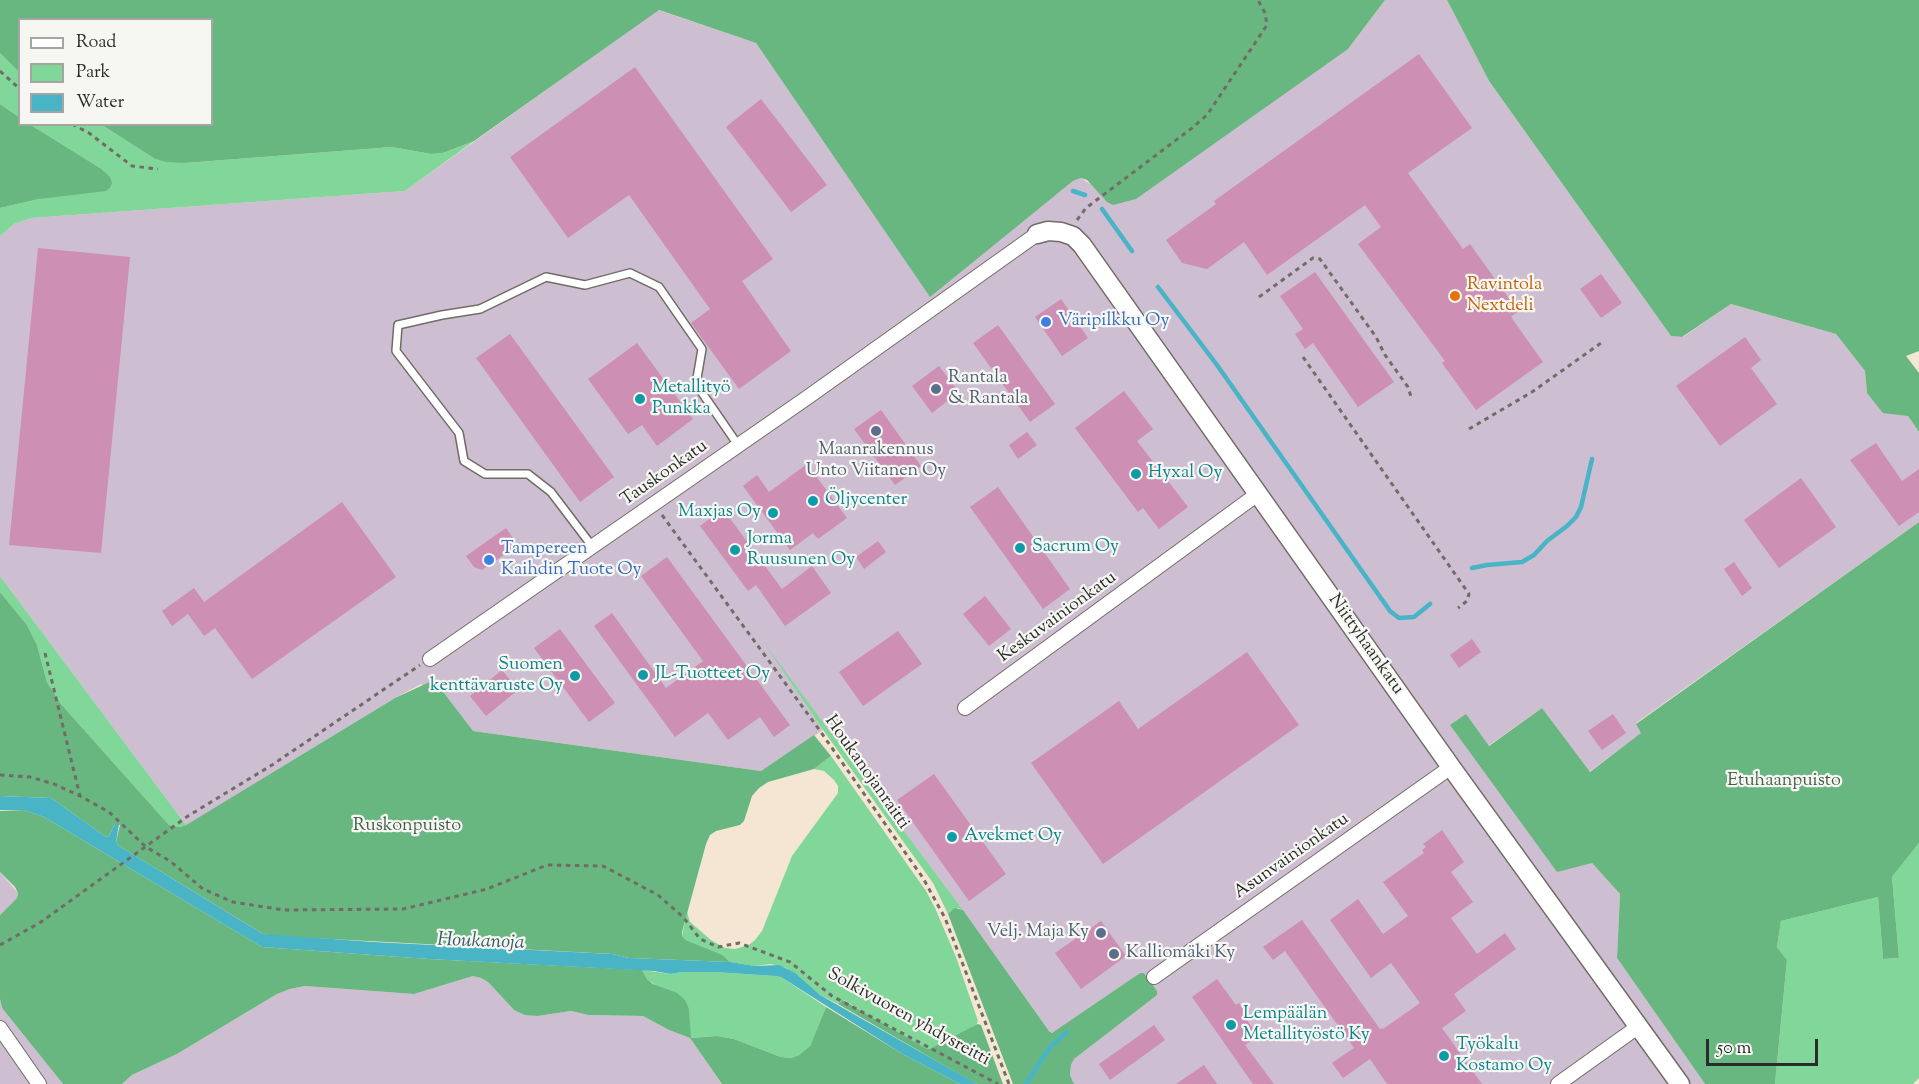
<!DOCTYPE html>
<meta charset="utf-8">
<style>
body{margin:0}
#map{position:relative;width:1919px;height:1084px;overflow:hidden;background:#f4e6d2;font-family:"Sorts Mill Goudy",serif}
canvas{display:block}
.legend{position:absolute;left:18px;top:18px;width:195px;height:108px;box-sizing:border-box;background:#f6f6f2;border:2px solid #a5a5a2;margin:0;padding:8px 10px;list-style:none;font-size:18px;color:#2b2b2b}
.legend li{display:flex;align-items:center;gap:12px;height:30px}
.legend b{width:30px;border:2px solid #a5a5a2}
.scale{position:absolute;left:1706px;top:1039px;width:112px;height:27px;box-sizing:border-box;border:3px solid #2b2b2b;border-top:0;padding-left:8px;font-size:18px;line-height:21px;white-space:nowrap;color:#2b2b2b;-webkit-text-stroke:4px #f6f6f2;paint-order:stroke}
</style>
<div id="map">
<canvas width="1919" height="1084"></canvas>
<ul class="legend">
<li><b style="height:8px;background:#fff"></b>Road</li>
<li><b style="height:16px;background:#81d699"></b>Park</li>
<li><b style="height:16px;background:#48b4c5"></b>Water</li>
</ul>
<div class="scale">50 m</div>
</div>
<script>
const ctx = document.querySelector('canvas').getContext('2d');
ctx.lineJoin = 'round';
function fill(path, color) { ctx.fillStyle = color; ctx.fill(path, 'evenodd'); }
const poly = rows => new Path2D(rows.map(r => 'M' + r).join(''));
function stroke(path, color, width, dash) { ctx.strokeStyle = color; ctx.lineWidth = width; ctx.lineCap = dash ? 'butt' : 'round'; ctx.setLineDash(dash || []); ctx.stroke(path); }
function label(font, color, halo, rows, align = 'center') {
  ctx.font = font + ' "Sorts Mill Goudy",serif'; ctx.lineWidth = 4.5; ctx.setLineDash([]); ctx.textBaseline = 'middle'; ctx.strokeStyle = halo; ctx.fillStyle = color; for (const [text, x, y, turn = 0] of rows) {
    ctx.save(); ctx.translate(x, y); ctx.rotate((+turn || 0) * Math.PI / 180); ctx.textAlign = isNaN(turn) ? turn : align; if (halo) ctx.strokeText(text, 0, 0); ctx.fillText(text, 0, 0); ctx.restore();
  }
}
fill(poly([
 [1385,0,1447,0,1489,81,1671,336,1683,337,1731,304,1836,334,1865,371,1867,393,1908,416,1919,432,1919,522,1636,723,1642,733,1589,772,1542,708,1488,746,1450,725,1592,863,1620,894,1617,958,1705,1084,1074,1084,1070,1075,1071,1065,1074,1059,1156,995,1144,973,1140,973,1056,1031,1053,1033,1049,1031,963,910,776,660,823,730,761,771,473,731,421,684,395,698,186,825,0,576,0,236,14,224,31,218,405,191,658,10,756,43,930,296,1073,181,1081,178,1093,186,1348,49],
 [0,872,18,893,17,898,0,915],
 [473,976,481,978,488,982,514,1010,538,1016,571,1011,588,1015,643,1016,669,1030,690,1038,722,1084,122,1084,132,1075,177,1054,277,994,290,989,305,986,414,994],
 [0,999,2,1008,63,1084,0,1084]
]), '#cebed2');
fill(poly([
 [0,53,19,72,19,117,0,104],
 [31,125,102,125,155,159,185,163,392,147,431,154,443,153,474,141,405,191,31,218,14,224,0,236,0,208,39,199,100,168],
 [0,576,186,825,180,827,169,825,61,704,47,682,37,645,27,625,0,592],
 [764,643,963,910,958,908,948,914,933,883,823,730],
 [831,756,926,891,935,908,956,957,978,1021,976,1026,929,1049,924,1048,844,1000,838,1004,820,995,786,968,771,964,755,966,730,962,723,955,686,940,682,936,687,912,690,922,711,940,725,948,735,949,749,945,755,940,762,931,792,856,838,793,838,786,834,780,824,771,814,769],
 [1919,843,1919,1078,1913,1084,1775,1084,1787,960,1777,947,1781,921,1878,897,1883,959,1899,958,1892,877],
 [642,970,671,974,681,972,715,972,775,976,781,977,826,1007,810,1046,799,1055,791,1058,781,1057,734,1039,717,1036,690,1038,689,1009,647,979]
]), '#81d699');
fill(poly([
 [0,0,1385,0,1348,49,1136,199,1113,205,1107,202,1087,180,1081,178,1073,181,930,297,756,43,659,10,474,141,443,153,431,154,392,147,185,163,167,162,155,159,102,125,212,124,212,20,20,20,19,72,0,53],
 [1447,0,1919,0,1919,351,1906,356,1919,373,1919,432,1908,416,1883,413,1867,393,1865,371,1836,334,1731,304,1682,337,1671,336,1489,81],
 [0,104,19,117,20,124,31,125,100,168,110,177,112,183,110,188,106,191,39,199,0,208],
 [1919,522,1919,843,1892,877,1899,958,1883,959,1878,897,1781,921,1777,947,1787,960,1775,1084,1705,1084,1617,958,1620,894,1592,863,1557,872,1450,725,1466,714,1489,746,1542,708,1590,772,1641,733,1636,724],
 [0,592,27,625,37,645,47,682,61,704,169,825,180,827,186,825,395,698,434,680,473,731,761,771,814,735,831,756,814,769,768,782,759,788,752,796,744,821,740,825,716,831,710,835,706,844,682,932,682,936,686,940,723,955,730,962,629,958,612,954,274,936,263,934,255,929,119,846,116,842,120,825,115,824,109,836,106,837,51,798,0,796],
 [24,810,44,817,262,947,429,959,642,970,647,979,653,984,677,993,685,1000,689,1009,691,1038,717,1036,734,1039,781,1057,791,1058,799,1055,810,1046,826,1007,904,1055,960,1084,722,1084,690,1038,669,1030,643,1016,588,1015,571,1011,538,1016,525,1015,514,1010,488,982,481,978,473,976,414,994,305,986,290,989,277,994,177,1054,132,1075,122,1084,63,1084,2,1008,0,999,0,915,17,898,18,893,15,887,0,872,0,811],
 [955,908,963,910,1049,1031,1052,1033,1140,973,1144,973,1157,991,1157,995,1074,1059,1071,1065,1070,1075,1074,1084,1013,1084,948,914],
 [843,1000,925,1048,929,1049,978,1024,981,1025,1003,1084,977,1084,971,1081,838,1004]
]), '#68b781');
fill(poly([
 [0,796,51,798,106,837,109,836,115,824,119,824,116,842,119,846,263,934,373,942,612,954,629,958,730,962,755,966,779,965,795,973,820,995,977,1084,960,1084,904,1055,781,977,775,976,715,972,681,972,671,974,654,971,429,959,262,947,44,817,24,810,0,810]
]), '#48b4c5');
stroke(poly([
 [1073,191,1085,195],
 [1102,209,1132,251],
 [1158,287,1217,365,1390,611,1399,618,1414,617,1430,604],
 [1472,568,1487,565,1522,562,1534,555,1547,541,1567,526,1576,517,1581,507,1592,459],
 [1026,1084,1050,1047,1067,1032]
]), '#48b4c5', 4.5);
fill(poly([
 [1419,54,1472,128,1408,173,1463,249,1470,244,1518,311,1511,317,1543,362,1476,410,1442,363,1445,361,1358,244,1381,227,1365,205,1267,275,1244,242,1207,269,1182,263,1166,240,1216,204,1214,201],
 [635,67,773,259,742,281,791,351,739,389,691,323,710,309,629,195,568,238,510,157],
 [761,99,827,185,791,212,726,127],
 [38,248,130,257,101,553,9,545],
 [1315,272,1394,382,1358,407,1313,343,1305,349,1295,334,1303,329,1280,296],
 [1601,274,1622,303,1601,318,1580,289],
 [1061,299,1088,338,1062,356,1035,317],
 [998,325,1055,404,1030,422,973,343],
 [510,334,614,477,580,502,476,358],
 [1745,337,1761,360,1751,368,1777,404,1720,446,1676,386],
 [637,343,693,419,657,446,642,425,628,434,588,379],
 [939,366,959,392,932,413,912,386],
 [1124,391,1153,429,1137,441,1188,507,1159,529,1143,508,1138,512,1075,428],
 [881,410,921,466,895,485,854,429],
 [1027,432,1037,445,1018,459,1009,445],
 [1876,443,1902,481,1919,469,1919,512,1899,526,1850,460],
 [807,464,847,518,818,539,813,533,790,550,743,486,757,475,769,492],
 [1801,478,1836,527,1779,568,1744,520],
 [998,487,1070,589,1043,609,970,507],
 [342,502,396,577,252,679,215,628,204,636,188,614,172,626,162,611,194,588,204,602],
 [723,509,782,589,812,566,831,593,785,626,756,585,748,591,700,526],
 [506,528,518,545,482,570,474,567,466,556],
 [878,541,886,552,864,569,856,557],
 [667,557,790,725,774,737,760,717,728,740,708,713,675,737,594,626,612,613,666,688,703,661,641,576],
 [1734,562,1752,588,1742,596,1724,569],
 [985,596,1011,629,989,646,963,614],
 [560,629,615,703,589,722,534,648],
 [898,631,922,664,863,706,839,672],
 [1472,639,1481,652,1459,668,1450,655],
 [1247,652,1299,725,1103,864,1031,763,1119,701,1138,729],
 [502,670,518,690,486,716,470,696],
 [1613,714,1626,733,1602,750,1588,731],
 [934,774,1006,874,969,901,897,800],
 [1442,830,1464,862,1451,872,1473,902,1451,918,1477,954,1505,933,1516,949,1454,994,1466,1011,1442,1028,1482,1084,1387,1084,1370,1059,1343,1078,1332,1063,1354,1048,1285,951,1273,960,1263,947,1302,920,1380,1029,1382,1028,1383,1029,1420,1003,1391,963,1371,978,1330,920,1358,899,1383,934,1408,916,1383,882,1424,853,1422,850,1426,847,1423,844],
 [1101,921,1126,956,1081,989,1055,953],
 [1217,979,1236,1005,1239,1003,1246,1013,1243,1015,1258,1035,1245,1045,1274,1084,1253,1084,1192,997],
 [1154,1025,1165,1040,1110,1080,1099,1064],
 [1204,1065,1217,1084,1176,1084]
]), '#cd8fb3');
const lane = poly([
 [592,546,551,492,528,474,485,474,464,461,459,433,396,351,398,325,442,315,480,309,546,277,585,285,630,273,659,287,702,349,696,384,738,445]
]);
const street = poly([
 [430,659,808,397,1037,234],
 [965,708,1259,493],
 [1154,977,1451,767],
 [0,1028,39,1084],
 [1558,1084,1639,1026]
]);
const secondary = poly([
 [1037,234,1048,231,1061,232,1073,236,1082,245,1451,767,1680,1084]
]);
stroke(lane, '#716c65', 10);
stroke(street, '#716c65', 16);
stroke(secondary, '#716c65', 21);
stroke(poly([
 [0,71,20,89],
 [72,124,89,133,132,166,158,169],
 [1077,220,1086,208,1192,128,1207,115,1267,25,1265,13,1258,0],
 [1259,297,1313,258,1320,259,1376,337,1385,355,1408,387,1412,400],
 [1303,357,1469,594,1467,601,1458,608],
 [1469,429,1532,392,1601,343],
 [662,515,818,728,923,878,945,918,1009,1084],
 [45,653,80,796],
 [0,775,30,777,54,784,80,796,109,812,146,847,170,861,203,889,233,902,284,910,403,909,487,889,547,865,603,866,658,895,684,918,700,939,718,947,739,943,790,962,832,996,998,1084],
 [0,945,41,922,188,816,272,765,420,665]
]), '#716c65', 3, [4.5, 4.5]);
stroke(lane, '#fff', 7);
stroke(street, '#fff', 14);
stroke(secondary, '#fff', 18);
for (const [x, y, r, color] of [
 [1455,296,6,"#e8710a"],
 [1046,322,6,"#3f7fe0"],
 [936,389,6,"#5c6f8a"],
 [640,399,6,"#0f9aa8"],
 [876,431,6,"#5c6f8a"],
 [1136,474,6,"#0f9aa8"],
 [813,501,6,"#0f9aa8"],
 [773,513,6,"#0f9aa8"],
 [1020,548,6,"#0f9aa8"],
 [735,550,6,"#0f9aa8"],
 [489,560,6,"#3f7fe0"],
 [643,675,6,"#0f9aa8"],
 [575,676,6,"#0f9aa8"],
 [952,837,6,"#0f9aa8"],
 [1101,933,6,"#5c6f8a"],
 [1114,954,6,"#5c6f8a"],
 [1231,1025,6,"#0f9aa8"],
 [1444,1056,6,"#0f9aa8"]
]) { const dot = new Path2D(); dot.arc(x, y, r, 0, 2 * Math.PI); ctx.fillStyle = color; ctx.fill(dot); stroke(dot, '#f6f6f2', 2); }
label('18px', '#c56008', '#f6f6f2', [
 ["Ravintola",1467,286],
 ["Nextdeli",1467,307]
], 'left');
label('18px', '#366cbe', '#f6f6f2', [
 ["Väripilkku Oy",1058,322],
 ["Tampereen",501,550],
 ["Kaihdin Tuote Oy",501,571]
], 'left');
label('18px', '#4e5e75', '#f6f6f2', [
 ["Rantala",948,379],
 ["& Rantala",948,400],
 ["Maanrakennus",876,451,"center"],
 ["Unto Viitanen Oy",876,472,"center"],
 ["Velj. Maja Ky",1089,933,"right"],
 ["Kalliomäki Ky",1126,954]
], 'left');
label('18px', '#0d838f', '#f6f6f2', [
 ["Metallityö",652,389],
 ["Punkka",652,410],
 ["Hyxal Oy",1148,474],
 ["Öljycenter",825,501],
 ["Maxjas Oy",761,513,"right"],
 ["Jorma",747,540],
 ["Ruusunen Oy",747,561],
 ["Sacrum Oy",1032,548],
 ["Suomen",563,666,"right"],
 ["kenttävaruste Oy",563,687,"right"],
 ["JL-Tuotteet Oy",655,675],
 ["Avekmet Oy",964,837],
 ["Lempäälän",1243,1015],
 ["Metallityöstö Ky",1243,1036],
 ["Työkalu",1456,1046],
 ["Kostamo Oy",1456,1067]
], 'left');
label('18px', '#2b2b2b', '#f6f6f2', [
 ["Tauskonkatu",665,474,-35],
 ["Keskuvainionkatu",1058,618,-36],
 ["Niittyhaankatu",1365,645,55],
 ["Houkanojanraitti",866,773,55],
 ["Asunvainionkatu",1292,857,-35],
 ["Solkivuoren yhdysreitti",908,1018,29]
]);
label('18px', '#455e4c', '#f6f6f2', [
 ["Etuhaanpuisto",1784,782],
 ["Ruskonpuisto",407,827]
]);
label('italic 20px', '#355b61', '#f6f6f2', [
 ["Houkanoja",481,943,2]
]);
</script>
